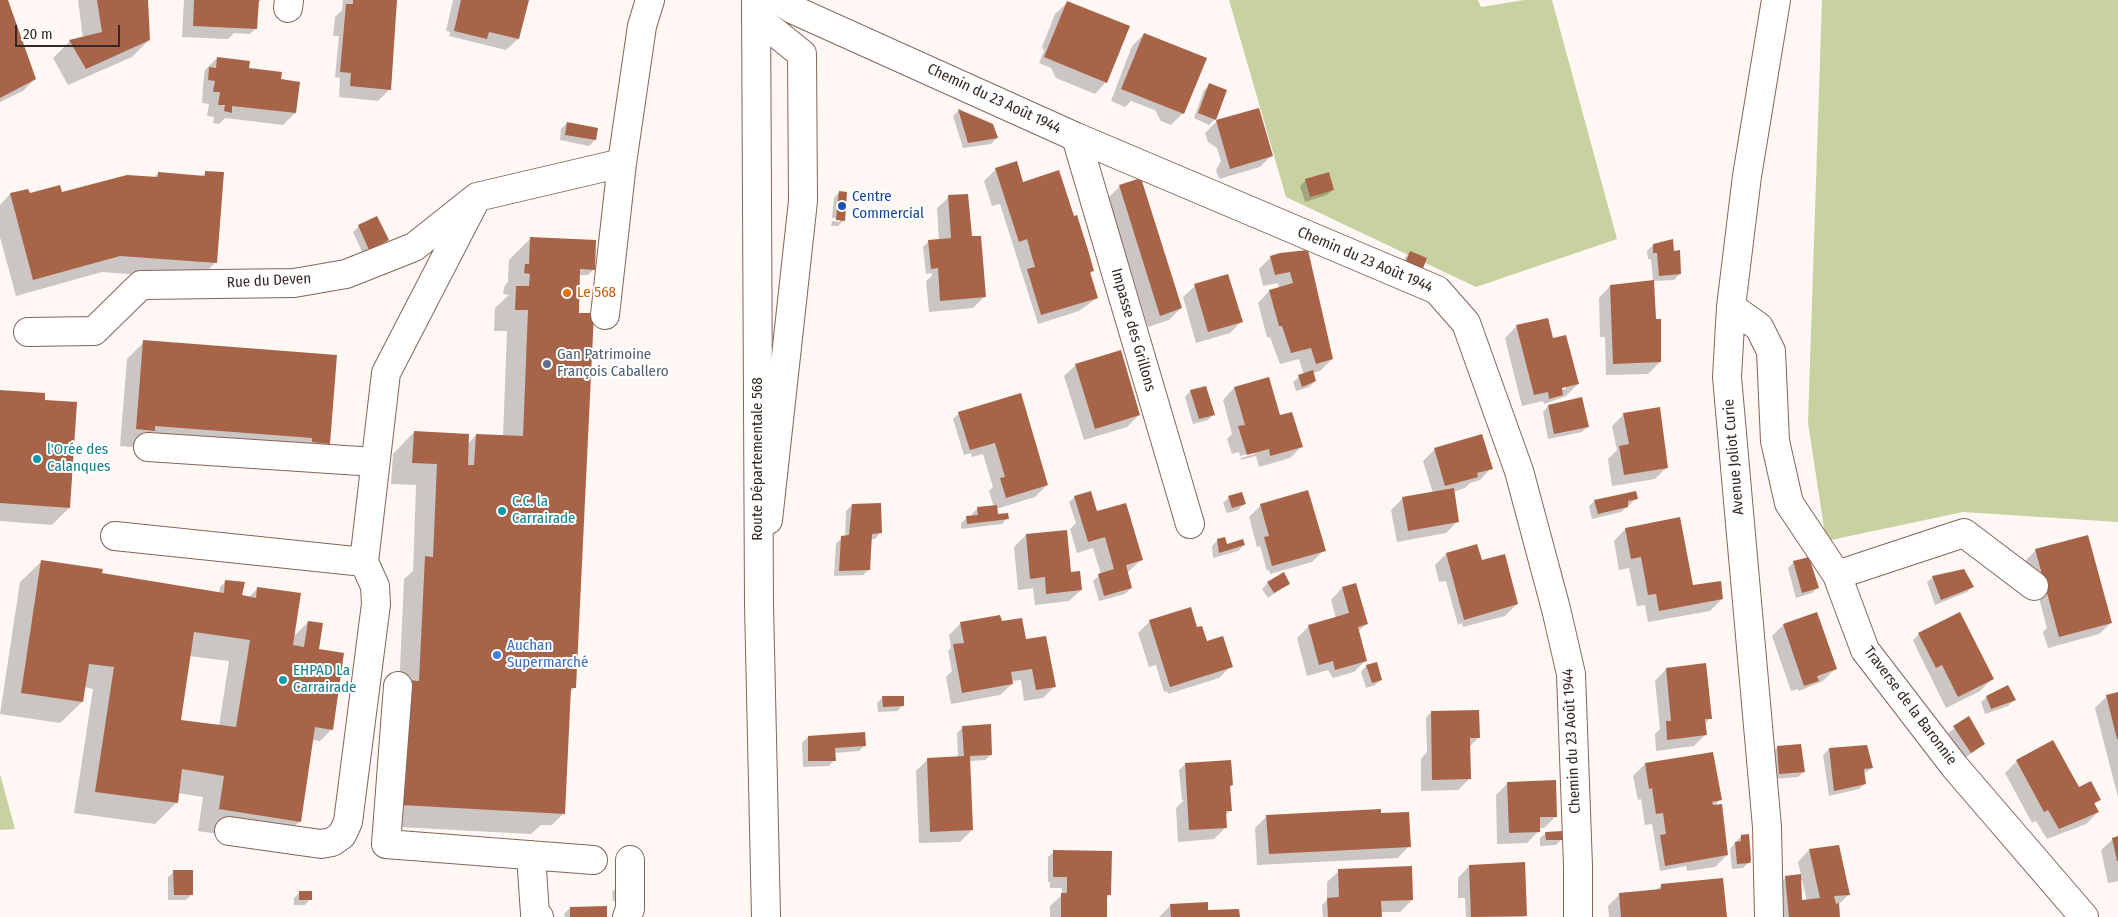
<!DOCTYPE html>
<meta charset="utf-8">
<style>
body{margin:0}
#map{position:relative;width:2118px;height:917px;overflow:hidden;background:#fef7f4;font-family:"Fira Sans Condensed",sans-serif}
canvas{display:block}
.scale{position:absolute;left:15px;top:25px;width:105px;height:22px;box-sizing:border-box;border:2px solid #352822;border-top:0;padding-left:6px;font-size:15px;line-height:18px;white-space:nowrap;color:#352822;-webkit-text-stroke:4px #fff;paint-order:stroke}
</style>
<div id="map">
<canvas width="2118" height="917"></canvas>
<div class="scale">20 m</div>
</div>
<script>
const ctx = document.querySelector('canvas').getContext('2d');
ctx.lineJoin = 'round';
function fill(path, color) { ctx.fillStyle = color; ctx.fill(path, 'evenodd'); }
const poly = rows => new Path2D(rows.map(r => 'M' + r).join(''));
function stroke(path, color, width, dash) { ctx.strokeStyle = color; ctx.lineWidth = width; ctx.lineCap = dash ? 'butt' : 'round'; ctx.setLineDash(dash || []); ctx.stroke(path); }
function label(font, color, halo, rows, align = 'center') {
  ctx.font = font + ' "Fira Sans Condensed",sans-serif'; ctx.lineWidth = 4; ctx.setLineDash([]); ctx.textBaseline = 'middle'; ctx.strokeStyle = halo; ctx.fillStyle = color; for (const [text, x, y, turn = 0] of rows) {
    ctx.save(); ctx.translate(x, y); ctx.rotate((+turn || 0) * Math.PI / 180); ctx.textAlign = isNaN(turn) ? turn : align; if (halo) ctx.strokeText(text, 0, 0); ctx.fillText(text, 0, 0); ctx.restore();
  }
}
fill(poly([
 [1229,0,1478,0,1481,7,1524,0,1552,0,1617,239,1476,287,1286,197],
 [1822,0,2118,0,2118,522,1963,512,1826,541,1808,423],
 [0,774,15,829,0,830]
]), '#c8d2a0');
fill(poly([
 [0,0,7,0,35,79,23,91,0,102],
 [78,0,146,0,149,40,132,57,68,85,53,58,70,41,83,38],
 [184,0,261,0,257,4,256,28,250,34,234,33,228,39,182,37],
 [343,0,396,0,390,89,378,101,339,97,340,78,335,77,339,36,333,36,335,17,342,10],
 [453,0,528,0,518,39,506,50,449,36,450,32,446,31],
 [1067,3,1106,82,1095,94,1056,78,1051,68,1039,63,1044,51,1042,47,1055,14],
 [1144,34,1183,113,1171,125,1161,121,1155,110,1131,101,1125,107,1111,101,1132,46],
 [217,58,280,80,298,83,295,113,283,125,225,118,219,124,213,123,214,117,207,116,209,104,202,103,203,85,205,70],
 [1210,85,1215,119,1209,125,1194,118,1204,90],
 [958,111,992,125,997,138,991,144,963,148,953,116],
 [1217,121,1272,155,1260,167,1219,179,1216,170,1221,161,1217,148,1208,142,1205,133],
 [567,123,597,129,595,140,589,146,560,140,561,129],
 [996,169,1023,183,1073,218,1093,271,1090,274,1097,298,1079,311,1038,324,1000,204,992,206,984,181],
 [206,172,216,262,199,279,102,272,16,296,0,237,0,205,10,194,27,190,29,194,61,194,154,178,158,173,201,177],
 [1306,180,1332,190,1327,195,1305,202,1300,186],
 [1120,186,1181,308,1169,320,1148,327,1108,198],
 [839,192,843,221,838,226,831,226,832,221,840,222,840,219,832,218,834,198],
 [949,197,971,238,984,297,973,308,929,312,926,281,932,276,932,273,926,274,923,247,929,241,939,241,937,208],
 [359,226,388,240,382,246,363,254,353,232],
 [531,238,594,269,588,275,579,275,575,687,569,693,564,813,552,825,541,825,531,834,380,826,399,691,404,579,413,571,416,485,391,484,393,454,414,432,468,444,476,435,503,437,507,331,494,331,495,308,509,295,503,294,504,287,508,282,509,260],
 [1653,245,1673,252,1680,274,1674,280,1653,281,1651,259,1648,259,1647,251],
 [1307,252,1332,359,1320,371,1313,373,1315,381,1309,387,1296,391,1293,382,1299,377,1304,375,1299,359,1280,364,1270,337,1267,337,1258,303,1269,291,1279,288,1278,283,1263,286,1259,269,1271,257],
 [1410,252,1421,270,1400,270,1405,258],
 [1195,286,1241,322,1230,333,1196,343,1183,297],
 [1610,286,1660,362,1648,374,1606,375,1605,337,1600,337,1599,298],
 [1517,326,1552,340,1578,384,1566,396,1544,404,1543,401,1522,406,1505,338],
 [1566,386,1566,389,1561,390,1561,387],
 [144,342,329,443,312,460,120,446,127,359],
 [1076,365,1139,415,1127,427,1084,440,1064,376],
 [1269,379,1279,417,1301,447,1290,458,1259,467,1256,456,1241,460,1239,452,1232,454,1227,439,1232,434,1223,400,1234,388],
 [1255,452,1255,454,1241,458,1240,456],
 [0,391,44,401,69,508,52,525,0,521],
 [1190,391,1214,414,1208,420,1193,424,1185,397],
 [1548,406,1587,427,1582,432,1548,439,1543,412],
 [959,413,1047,485,1035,497,996,509,997,515,1007,518,1002,524,961,529,961,523,967,518,972,517,972,514,978,508,994,507,989,491,993,487,983,454,972,457,971,453,964,455,953,419],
 [1624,414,1666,468,1655,479,1612,486,1608,459,1617,450,1612,426],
 [1435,449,1491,468,1480,480,1470,483,1465,488,1453,492,1458,521,1446,533,1397,542,1391,510,1403,498,1433,493,1423,461],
 [1075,497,1096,513,1141,560,1127,573,1131,588,1125,594,1099,601,1093,581,1101,574,1093,548,1077,553,1070,529,1076,523,1069,502],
 [1229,497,1244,504,1238,510,1227,513,1223,503],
 [1636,499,1621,512,1592,519,1589,506,1595,501],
 [852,505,880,533,875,539,870,539,869,569,863,575,834,576,836,543,845,537,846,511],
 [1261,505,1324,550,1312,562,1270,574,1269,570,1267,571,1260,546,1257,547,1249,517],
 [1625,529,1692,587,1722,599,1710,611,1648,622,1645,605,1637,606,1629,568,1619,570,1614,541],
 [1066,531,1070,573,1081,590,1069,601,1035,605,1033,588,1018,590,1014,547,1026,535],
 [1218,540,1226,546,1244,545,1238,551,1213,558,1212,546],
 [2036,550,2111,623,2099,634,2048,648,2043,632,2047,628,2033,576,2024,562],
 [1446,554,1481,562,1517,604,1505,616,1463,627,1462,623,1458,625,1446,581,1439,582,1435,565],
 [42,561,100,574,219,593,220,587,226,581,241,595,248,598,258,588,293,637,308,622,332,729,320,741,312,740,300,821,278,843,198,831,203,797,178,793,176,803,155,824,74,813,93,689,84,687,82,702,60,723,0,714,20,582],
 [189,656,229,661,219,726,180,721],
 [1794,562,1817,588,1812,593,1796,598,1788,568],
 [1933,577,1972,587,1967,592,1935,605,1927,582],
 [1268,583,1289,583,1268,598,1262,589],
 [1342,588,1366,624,1358,632,1365,661,1354,672,1333,678,1328,670,1307,676,1297,638,1309,626,1336,618,1331,600],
 [1150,621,1196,628,1205,641,1231,666,1219,678,1168,694,1167,691,1164,692,1156,665,1149,667,1138,633],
 [961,623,1000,623,1025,641,1055,686,1043,698,1024,701,1021,680,1011,681,1012,684,1000,695,951,704,946,677,952,671,948,651,951,648,949,635],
 [1783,625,1835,669,1823,681,1799,691,1798,689,1791,691,1772,636],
 [1919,634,1992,679,1980,691,1946,708,1917,649,1913,640],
 [1366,666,1381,680,1375,685,1366,688,1361,672],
 [1666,669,1710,718,1705,724,1705,735,1694,746,1656,751,1655,734,1660,729,1655,681],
 [2118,693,2118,797,2095,708,2107,696],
 [883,697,903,705,897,711,878,712,877,703],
 [1987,697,2014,700,2008,706,1985,714,1981,702],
 [1431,712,1479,737,1469,747,1470,778,1458,790,1421,791,1421,759,1427,752,1426,718],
 [1969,718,1984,744,1965,758,1948,733],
 [963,727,991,755,985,760,969,761,972,830,960,842,919,843,916,771,928,759,958,758,957,733],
 [808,737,865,745,859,751,834,753,834,760,829,766,803,767,802,743],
 [2053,742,2079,789,2100,799,2094,805,2098,812,2086,824,2047,839,2036,821,2032,823,2005,773,2016,762],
 [1777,748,1804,772,1798,777,1774,779,1772,753],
 [1829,749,1872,768,1863,774,1865,784,1859,789,1829,796,1823,755],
 [1185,764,1232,785,1229,788,1231,810,1225,816,1226,827,1214,839,1178,842,1176,808,1184,800,1182,800,1179,770],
 [1645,764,1720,800,1714,806,1727,855,1715,867,1687,871,1686,866,1660,871,1652,824,1645,825,1641,799,1638,800,1633,776],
 [1508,783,1556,816,1544,828,1539,828,1539,831,1527,843,1497,844,1496,795],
 [1380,814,1409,846,1398,858,1257,865,1255,828,1267,816],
 [1546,833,1562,839,1556,845,1540,846,1540,838],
 [1741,836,1749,862,1743,868,1732,869,1730,849],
 [2118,838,2118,881,2108,883,2101,850,2113,839],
 [1809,850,1849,894,1838,905,1839,917,1777,917,1774,889,1786,877,1801,875,1798,862],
 [1800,880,1802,880,1807,901,1801,901],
 [1054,852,1110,894,1106,899,1106,917,1050,917,1050,906,1062,895,1062,888,1050,888,1050,882,1048,882,1048,857],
 [1469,866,1525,915,1524,917,1466,917,1465,898,1458,898,1458,878],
 [1339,871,1412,900,1400,912,1380,912,1380,917,1323,917,1322,905,1327,900,1327,882],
 [174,872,192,894,186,900,168,900,168,877],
 [618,886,619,901,613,901,612,892],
 [1661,886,1726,917,1609,917,1608,906,1620,894,1656,890],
 [299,893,310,899,305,905,294,905,294,898],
 [1171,905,1206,911,1238,917,1159,917],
 [570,908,606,917,565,917,564,914]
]), '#0003');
fill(poly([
 [0,0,8,0,36,79,0,98],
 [97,0,148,0,150,40,86,69,69,40,102,32],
 [194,0,259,0,257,29,193,26],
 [353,0,397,0,391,90,350,86,351,73,340,72,346,4,353,4],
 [461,0,529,0,519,39,489,32,487,39,454,31],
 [1067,1,1130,26,1107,83,1044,57],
 [1144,33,1207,58,1184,114,1121,89],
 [217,57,250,61,249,68,282,72,281,79,300,82,296,113,232,106,232,113,224,111,225,105,218,105,220,92,213,92,215,81,208,80,209,67,216,68],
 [1209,83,1227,90,1216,120,1198,113],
 [1259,108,1273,156,1230,169,1216,120],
 [958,109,993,124,998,138,968,143],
 [567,122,598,128,596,140,565,135],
 [1017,161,1023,182,1059,170,1074,216,1077,215,1088,250,1094,271,1090,272,1098,298,1041,315,1027,269,1035,267,1027,239,1019,242,995,168],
 [205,171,224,172,217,263,120,256,33,280,10,193,28,189,30,193,60,185,62,192,127,175,158,177,158,172,205,176],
 [1329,172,1334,190,1310,197,1305,179],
 [1141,178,1182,308,1160,316,1119,185],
 [839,191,847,192,845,221,836,220],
 [968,194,972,236,981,236,986,297,940,301,938,268,931,269,928,240,951,238,948,195],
 [377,216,389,240,369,250,358,225],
 [530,237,596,240,595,270,580,269,579,313,594,313,576,688,571,688,565,814,401,805,408,680,419,681,425,556,433,557,437,464,412,463,414,431,469,434,468,465,474,465,476,434,523,436,528,310,515,310,516,286,529,286,530,274,524,273,525,264,529,264],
 [1673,239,1674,251,1680,250,1681,274,1659,276,1657,253,1653,253,1653,244],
 [1308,250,1333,359,1316,364,1311,348,1291,353,1282,326,1279,326,1269,290,1293,283,1290,272,1275,275,1270,256,1280,253],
 [1410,251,1427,258,1422,271,1405,264],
 [1228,274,1243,322,1208,332,1194,284],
 [1654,280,1656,319,1661,319,1661,362,1613,364,1610,285],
 [1548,318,1553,338,1566,335,1579,384,1562,388,1563,395,1549,399,1548,392,1534,395,1516,325],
 [143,340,337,355,330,444,312,442,312,438,155,426,155,431,136,429],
 [1121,350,1140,415,1095,429,1075,364],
 [1313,370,1316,381,1302,387,1298,375],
 [1269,377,1280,415,1292,412,1303,447,1270,456,1269,449,1247,455,1238,426,1245,425,1234,387],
 [1206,386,1215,415,1199,419,1190,390],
 [0,390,45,393,45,400,77,402,70,508,0,503],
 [1021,393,1048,485,1006,498,1000,478,1005,477,995,443,970,450,958,412],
 [1582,397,1589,427,1554,434,1548,405],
 [1660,407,1668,468,1624,475,1619,446,1629,444,1623,413],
 [1482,434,1493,469,1477,473,1478,477,1445,486,1434,448],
 [1454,488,1459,522,1408,531,1402,497],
 [1308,490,1326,551,1272,566,1264,537,1269,536,1260,504],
 [1091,491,1097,511,1126,503,1143,560,1126,565,1132,588,1104,596,1098,574,1114,569,1105,537,1088,542,1074,496],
 [1636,491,1638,499,1628,501,1628,507,1598,514,1594,500],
 [1242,492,1246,504,1232,508,1228,496],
 [881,503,882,533,872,534,870,570,839,571,841,536,849,535,852,504],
 [997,505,998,514,1008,513,1009,519,967,524,966,516,978,515,977,507],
 [1680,517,1693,585,1721,581,1723,599,1659,611,1656,594,1648,595,1641,557,1631,559,1625,528],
 [1067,530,1071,572,1080,571,1082,590,1046,594,1045,577,1030,579,1026,534],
 [2088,535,2112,623,2059,637,2035,549],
 [1225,537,1227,544,1243,539,1245,545,1219,553,1217,539],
 [1477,544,1482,560,1505,554,1518,604,1464,620,1446,553],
 [1809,557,1819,588,1802,593,1793,561],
 [41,560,103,569,102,573,224,593,225,580,245,582,242,595,256,598,257,587,301,593,293,645,304,647,308,621,323,623,319,649,344,653,333,730,315,727,301,822,219,809,224,776,182,769,178,803,95,792,114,667,89,664,83,702,21,693],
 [194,632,250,640,236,727,181,720],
 [1964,569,1974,587,1941,600,1932,576],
 [1284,572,1290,584,1274,593,1267,582],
 [1356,583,1368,624,1358,627,1367,661,1335,670,1333,661,1319,665,1308,625,1349,613,1342,587],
 [1191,607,1197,627,1202,626,1207,641,1223,636,1233,667,1170,687,1149,620],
 [1817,612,1837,669,1817,676,1819,681,1804,686,1783,624],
 [1960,612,1994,679,1958,697,1942,665,1936,668,1918,633],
 [1000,615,1002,621,1022,618,1026,639,1046,636,1056,687,1036,690,1032,669,1011,672,1013,684,962,693,953,644,964,643,960,622],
 [1377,662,1382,680,1372,683,1366,665],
 [1706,663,1712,719,1705,719,1707,735,1667,740,1666,721,1671,721,1666,668],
 [2008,685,2016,700,1991,709,1986,696],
 [2118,692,2118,739,2117,739,2106,695],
 [882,696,904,696,904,706,883,707],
 [1479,710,1480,738,1470,738,1471,779,1432,780,1431,711],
 [1969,716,1985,744,1971,753,1953,726],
 [991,724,992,755,970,756,973,830,930,832,927,758,964,756,962,726],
 [865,732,866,746,835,748,836,761,808,761,808,736],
 [2053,740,2079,787,2091,781,2101,800,2094,803,2099,812,2059,829,2048,810,2044,812,2016,760],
 [1801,744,1805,772,1779,774,1777,746],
 [1867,745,1873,768,1864,769,1866,784,1834,791,1829,748],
 [1713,752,1722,800,1712,802,1713,805,1722,804,1728,855,1665,866,1660,835,1666,834,1663,813,1656,814,1652,788,1649,789,1645,763],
 [1231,760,1233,785,1230,786,1232,811,1226,811,1227,828,1189,830,1185,763],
 [1556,780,1557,817,1540,817,1540,832,1509,833,1507,782],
 [1381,809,1381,813,1409,812,1411,847,1269,854,1266,815],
 [1563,831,1563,840,1546,840,1545,832],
 [1749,834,1751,860,1750,863,1737,864,1735,842,1741,841,1741,835],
 [2118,836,2118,861,2117,861,2112,838],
 [1839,845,1850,895,1834,896,1836,904,1839,903,1840,917,1789,917,1785,876,1801,874,1802,900,1820,898,1809,849],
 [1053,850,1112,851,1111,895,1107,895,1107,917,1061,917,1061,893,1067,893,1067,877,1053,877],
 [1525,862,1527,916,1471,917,1469,865],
 [1412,866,1413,900,1381,901,1382,917,1328,917,1327,898,1339,897,1338,869],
 [173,870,193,870,193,895,174,895],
 [1723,878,1727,917,1621,917,1619,893,1661,889,1661,884],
 [299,891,312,891,312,900,299,900],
 [1208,902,1208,910,1239,909,1240,917,1171,917,1170,904],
 [607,906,607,917,570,917,570,907]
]), '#a86448');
const minor = poly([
 [779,0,792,9,1076,137,1437,290,1466,323,1519,471,1556,609,1571,674,1578,866,1578,917],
 [288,8,289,0],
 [756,17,802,54,803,201,768,520],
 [1076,137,1190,524],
 [1731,307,1759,327,1771,351,1775,441,1789,503,1837,575,1865,650,1955,767,2084,917],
 [605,315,622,163,642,26,650,0],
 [28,332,94,331,141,285,294,283,346,274,414,247,477,197,622,163],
 [148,447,375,462],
 [115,536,364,562],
 [1837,575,1964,533,2034,586],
 [398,686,386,844,593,860],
 [229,831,321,844,332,842,342,835,348,822,376,604,375,586,364,562,386,373,477,197],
 [531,855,535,914,539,917],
 [627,917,630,909,630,860],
 [1769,917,1767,827,1727,377,1731,307,1747,176,1776,0]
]);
const major = poly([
 [756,0,759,604,766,917]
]);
stroke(minor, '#856559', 30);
stroke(major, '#856559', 30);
stroke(minor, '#fff', 28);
stroke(major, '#fff', 28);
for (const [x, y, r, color] of [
 [842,206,5,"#1a4fb4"],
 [567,293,5,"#e8710a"],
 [547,364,5,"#5c6f8a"],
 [37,459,5,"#0f9aa8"],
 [502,511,5,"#0f9aa8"],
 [497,655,5,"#3f7fe0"],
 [283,680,5,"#0f9aa8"]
]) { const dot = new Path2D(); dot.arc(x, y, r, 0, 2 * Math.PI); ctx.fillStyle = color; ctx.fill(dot); stroke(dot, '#fff', 2); }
label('15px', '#352822', '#fff', [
 ["Chemin du 23 Août 1944",994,99,25],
 ["Chemin du 23 Août 1944",1365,260,23],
 ["Rue du Deven",269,281,-3],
 ["Impasse des Grillons",1133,330,74],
 ["Avenue Joliot Curie",1734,457,-95],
 ["Route Départementale 568",758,459,-90],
 ["Traverse de la Baronnie",1910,706,53],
 ["Chemin du 23 Août 1944",1572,741,-93]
]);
label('15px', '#164399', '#fff', [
 ["Centre",852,197],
 ["Commercial",852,214]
], 'left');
label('15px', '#c56008', '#fff', [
 ["Le 568",577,293]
], 'left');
label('15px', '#4e5e75', '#fff', [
 ["Gan Patrimoine",557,355],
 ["François Caballero",557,372]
], 'left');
label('15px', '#0d838f', '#fff', [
 ["l'Orée des",47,450],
 ["Calanques",47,467],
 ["C.C. la",512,502],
 ["Carrairade",512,519],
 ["EHPAD La",293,671],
 ["Carrairade",293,688]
], 'left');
label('15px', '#366cbe', '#fff', [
 ["Auchan",507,646],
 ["Supermarché",507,663]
], 'left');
</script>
